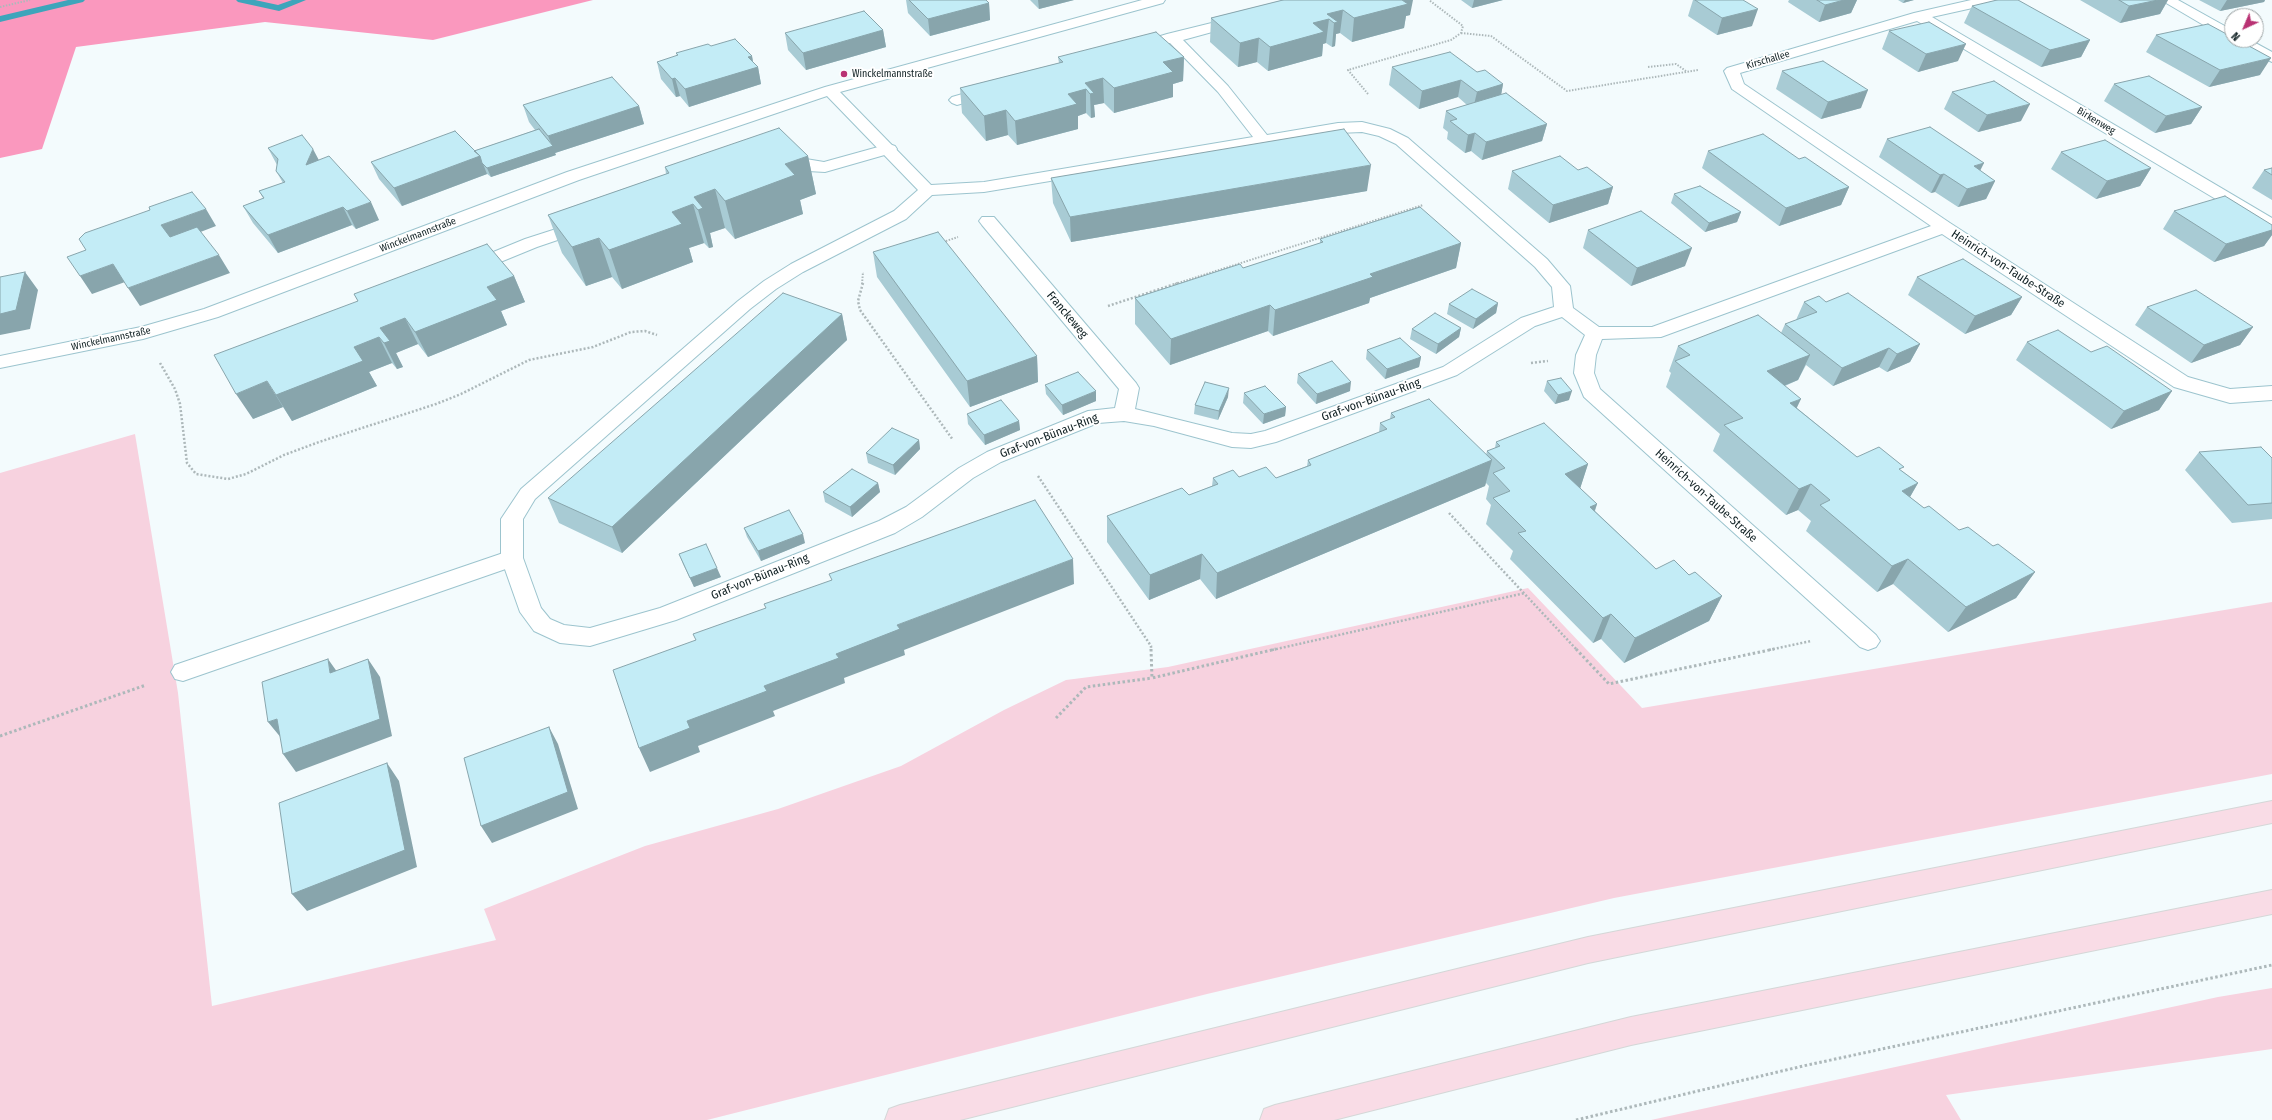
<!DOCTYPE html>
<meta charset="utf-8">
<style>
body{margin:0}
#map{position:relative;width:2272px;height:1120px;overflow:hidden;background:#f3fbfd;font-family:"Fira Sans Condensed",sans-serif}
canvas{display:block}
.north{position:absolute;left:2224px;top:8px;width:40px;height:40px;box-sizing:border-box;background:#fff;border:1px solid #9fa6a7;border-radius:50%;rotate:224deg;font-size:11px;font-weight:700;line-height:16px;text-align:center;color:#102023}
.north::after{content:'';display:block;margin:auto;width:14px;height:18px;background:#b93273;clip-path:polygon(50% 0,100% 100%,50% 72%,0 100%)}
</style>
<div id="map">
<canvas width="2272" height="1120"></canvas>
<div class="north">N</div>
</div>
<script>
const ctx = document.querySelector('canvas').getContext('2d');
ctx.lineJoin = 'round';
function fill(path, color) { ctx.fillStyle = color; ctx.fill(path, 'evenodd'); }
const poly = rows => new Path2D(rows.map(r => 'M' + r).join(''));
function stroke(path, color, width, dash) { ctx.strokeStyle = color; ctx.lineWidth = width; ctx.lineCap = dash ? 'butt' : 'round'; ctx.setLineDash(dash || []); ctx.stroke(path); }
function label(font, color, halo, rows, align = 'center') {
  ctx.font = font + ' "Fira Sans Condensed",sans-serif'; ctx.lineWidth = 4; ctx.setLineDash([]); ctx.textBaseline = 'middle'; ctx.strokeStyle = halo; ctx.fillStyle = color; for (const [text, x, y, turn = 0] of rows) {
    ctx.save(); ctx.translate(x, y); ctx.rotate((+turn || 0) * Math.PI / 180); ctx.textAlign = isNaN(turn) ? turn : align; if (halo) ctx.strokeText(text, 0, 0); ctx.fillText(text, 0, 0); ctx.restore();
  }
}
fill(poly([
 [135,434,178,693,212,1006,496,940,484,909,645,846,778,809,901,766,1004,710,1066,680,1168,667,1528,588,1642,708,2272,602,2272,774,1614,898,1207,994,707,1120,0,1120,0,473],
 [2272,988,2272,1049,1946,1095,1961,1120,1651,1120,2218,997]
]), '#f7d2df');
fill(poly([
 [0,0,593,0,433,40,265,22,76,47,42,149,0,158]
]), '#fa98be');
fill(poly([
 [68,0,85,0,83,2,0,22,0,16,68,0],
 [236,0,255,0,278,5,292,0,306,0,279,11,238,2,236,0]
]), '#3da5bb');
const service = poly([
 [889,144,895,146,897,149,895,152,825,172,808,171,782,165,776,163,774,160,776,157,782,155,824,162,889,144],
 [584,220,590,221,593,225,590,229,537,247,476,272,470,273,464,272,461,268,464,264,525,239,584,220],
 [512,550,520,552,523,558,520,564,183,681,175,679,171,672,175,665,512,550]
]);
const minor = poly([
 [1142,0,1165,0,1163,3,840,92,931,185,984,182,1253,137,1218,92,1170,43,1136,52,1129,48,1131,45,1167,34,1240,16,1245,17,1247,20,1245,23,1183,40,1228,86,1267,135,1338,123,1362,122,1390,129,1408,138,1547,259,1570,286,1573,308,1599,327,1652,327,1931,226,1732,89,1724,71,1727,68,1914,13,1971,0,1997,0,1995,3,1932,17,2272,218,2272,230,2266,229,1917,21,1740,73,1744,84,1950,223,2188,377,2230,389,2272,386,2272,400,2230,403,2174,387,1942,234,1661,337,1602,339,1596,355,1594,373,1600,389,1876,635,1880,641,1876,647,1868,650,1860,647,1584,397,1574,373,1576,355,1585,335,1562,317,1535,326,1457,375,1276,442,1251,448,1232,447,1154,426,1124,421,1098,423,1001,462,973,478,922,517,895,533,676,620,590,646,560,643,534,631,520,612,501,558,501,519,521,489,738,301,764,281,791,264,894,211,918,190,827,96,579,180,218,317,143,339,0,368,0,356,141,327,204,309,567,172,825,87,1142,0],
 [1362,132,1379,136,1396,144,1535,267,1552,287,1554,307,1521,318,1443,367,1265,431,1251,434,1232,433,1135,409,1139,388,1136,383,994,217,982,217,979,221,982,225,1119,389,1115,408,1088,411,987,452,959,468,906,507,879,521,660,608,590,628,564,625,550,619,541,608,523,558,523,519,535,499,750,309,776,289,803,272,906,219,932,195,984,192,1338,133,1362,132],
 [2161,0,2178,0,2232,30,2232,40,2250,40,2272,52,2272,62,2234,43,2161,0],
 [990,86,995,88,998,91,995,94,957,105,952,103,949,100,952,97,990,86]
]);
const primary = poly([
 [2272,801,2272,823,1588,963,960,1120,885,1120,889,1109,900,1105,1588,937,2272,801],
 [2272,890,2272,914,1631,1045,1334,1120,1260,1120,1264,1109,1275,1105,1631,1017,2272,890]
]);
stroke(service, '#9cc4ce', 2);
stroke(minor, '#9cc4ce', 2);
stroke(primary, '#d4d7d7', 2);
stroke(poly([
 [0,7,30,0],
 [1461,33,1491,36,1567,91,1698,70],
 [1648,67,1676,64,1686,71],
 [1368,94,1348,70,1451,40,1461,33,1463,26,1429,0],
 [943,242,958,237],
 [862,284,863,272],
 [1175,284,1423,205]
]), '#adb8ba', 2, [1.5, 1.5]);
stroke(poly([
 [863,283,858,301,860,310,953,440],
 [1108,306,1178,283],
 [160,363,175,389,180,404,187,463,196,474,228,479,246,474,284,455,319,442,436,404,461,394,529,360,593,347,631,332,645,331,657,335],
 [1531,363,1548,361],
 [1038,476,1151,646,1151,650],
 [1449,513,1577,650],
 [1272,650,1525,593],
 [1769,650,1811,641]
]), '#adb8ba', 2.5, [2, 2]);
stroke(poly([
 [1151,649,1152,678,1276,649],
 [1576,649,1609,684,1774,649],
 [1056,718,1086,687,1152,678],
 [0,736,146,685],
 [1576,1120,1803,1066,2272,965]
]), '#adb8ba', 3, [2.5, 2.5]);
fill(service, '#fff');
fill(minor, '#fff');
fill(primary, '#f9dce6');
fill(poly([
 [906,0,989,3,990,20,930,36,908,13],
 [1030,0,1074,0,1039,9],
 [1283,0,1410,15,1406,16,1404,28,1352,42,1340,33,1336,34,1335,46,1332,47,1326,43,1323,44,1322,56,1268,71,1257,62,1238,67,1210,42,1211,18],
 [1461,0,1503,0,1472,8],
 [1693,0,1743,0,1752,26,1717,35,1688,16],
 [1789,0,1857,0,1851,13,1819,22,1788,2],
 [1898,0,1914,0,1903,3],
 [2080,0,2168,0,2160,14,2120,23],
 [2199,0,2265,0,2264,2,2220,11],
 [1972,6,2090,40,2081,57,2041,67,1964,23],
 [883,30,886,47,806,70,788,50,785,33],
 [1889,31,1958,61,1918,72,1882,49],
 [2156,35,2260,75,2209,87,2146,52],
 [711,46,752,56,753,62,758,67,761,84,689,107,680,96,676,97,661,79,657,62,677,56,676,53],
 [1058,57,1184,57,1183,81,1173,84,1173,97,1114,113,1104,103,1094,105,1095,117,1091,118,1086,113,1078,116,1078,129,1017,145,1008,135,986,141,962,113,960,88,1059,63],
 [1392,67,1477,72,1503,84,1501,95,1547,124,1542,141,1482,160,1471,151,1465,153,1447,139,1448,132,1443,128,1446,111,1467,105,1458,97,1419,109,1389,85],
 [1782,71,1861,108,1821,119,1776,89],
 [2114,84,2202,107,2191,124,2155,133,2104,101],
 [1952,92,2021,121,1978,132,1944,109],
 [523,105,639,106,644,124,555,153,556,155,491,177,486,173,487,174,402,206,379,179,371,162,474,151,535,130,529,122],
 [1887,139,1980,171,1995,181,1986,199,1958,207,1935,192,1931,193,1879,157],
 [268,148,318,160,379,220,356,229,352,225,278,253,253,223,243,206,263,198,259,191,283,183,276,171,277,165],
 [1708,151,1799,159,1849,187,1841,205,1779,226,1702,168],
 [2061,152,2151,168,2140,186,2096,199,2051,169],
 [808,156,816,194,800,200,803,214,735,239,725,228,710,233,713,247,709,248,704,243,689,248,693,262,622,289,612,277,586,286,562,253,548,215,666,174,665,167],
 [2272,168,2272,200,2252,188,2264,170],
 [1578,170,1613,187,1608,204,1549,223,1508,189,1512,171],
 [1051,178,1367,191,1071,242,1053,203],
 [1674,194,1741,212,1737,222,1705,232,1671,203],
 [2174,211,2272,225,2272,235,2264,246,2214,262,2163,229],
 [1588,230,1685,266,1631,286,1583,248],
 [1320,239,1461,243,1456,268,1370,298,1369,303,1273,336,1268,331,1170,365,1135,324,1135,298,1243,268,1320,243],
 [873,252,1037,356,1038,382,970,407,877,277],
 [514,276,525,302,501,311,507,325,428,357,418,344,396,353,403,367,397,369,392,363,369,372,377,386,292,421,283,407,253,419,358,301,354,294],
 [1917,277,2022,297,2011,315,1965,334,1908,295],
 [1804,302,1826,302,1920,344,1910,362,1887,372,1879,367,1833,386,1806,365,1798,380,1785,386,1797,408,1857,457,1902,471,1918,483,1910,497,1924,508,1959,530,1993,546,2035,572,2016,598,1948,632,1893,584,1877,592,1806,531,1811,521,1798,510,1786,515,1713,451,1720,434,1666,387,1671,373,1669,371,1678,346,1781,333,1785,324,1796,320],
 [1498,303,1496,313,1473,329,1447,314,1449,304],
 [2147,307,2253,327,2240,345,2191,363,2135,325],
 [842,314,847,340,622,553,559,523,548,498],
 [1461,328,1459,337,1436,354,1410,339,1412,329],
 [2027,342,2091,352,2172,391,2159,410,2111,429,2016,360],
 [1367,350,1421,357,1419,367,1385,379,1366,359],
 [1298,374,1350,391,1316,404,1297,383],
 [1547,381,1569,400,1555,404,1544,391],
 [1045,385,1096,401,1063,415,1046,394],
 [1244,393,1286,407,1285,416,1263,424,1243,403],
 [1228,397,1218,420,1194,414,1195,405],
 [1391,413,1486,455,1487,451,1495,448,1496,442,1588,464,1580,488,1597,504,1595,511,1656,569,1689,575,1722,596,1709,621,1624,663,1601,639,1593,643,1510,559,1513,551,1486,524,1491,505,1486,499,1489,486,1486,483,1485,486,1216,599,1200,579,1149,600,1107,542,1107,516,1189,495,1212,486,1213,478,1239,477,1276,478,1307,466,1308,460,1379,433,1380,423,1390,419],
 [967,414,1019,421,1020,430,985,445,968,424],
 [919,440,920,449,895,475,868,463,866,453],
 [2199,452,2272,458,2272,519,2232,523,2185,470],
 [878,483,880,492,852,517,825,502,823,492],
 [744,528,805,543,761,561,747,537],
 [679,554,721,577,694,587,683,564]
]), '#a8cbd4');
fill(poly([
 [1038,0,1074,0,1039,9],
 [1395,0,1413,0,1410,15,1406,16,1404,28,1352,42,1354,18],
 [1474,0,1503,0,1472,8],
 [1844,0,1857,0,1851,13,1819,22,1825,5],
 [1905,0,1914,0,1903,3],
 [2158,0,2168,0,2160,14,2120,23,2129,6],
 [2227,0,2265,0,2264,2,2220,11],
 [989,3,990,20,930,36,928,19],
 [1758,9,1752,26,1717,35,1722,18],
 [1343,10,1340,33,1336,34,1335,46,1332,47,1334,23,1329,19,1326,43,1323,44,1322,56,1268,71,1270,47,1313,23,1327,14],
 [883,30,886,47,806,70,803,53],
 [1259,38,1257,62,1238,67,1240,43],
 [2090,40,2081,57,2041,67,2050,50],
 [1966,44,1958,61,1918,72,1926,54],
 [752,56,754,68,758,67,761,84,689,107,685,89,748,57],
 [1184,57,1183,81,1173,84,1173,97,1114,113,1114,88,1163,62],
 [2271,58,2260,75,2209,87,2220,70],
 [675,78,680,96,676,97,672,79],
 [1103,78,1104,103,1094,105,1095,117,1091,118,1090,94,1086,89,1086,113,1078,116,1078,129,1017,145,1015,121,1068,94,1085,83],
 [1461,80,1458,97,1419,109,1422,91],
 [1503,84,1500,101,1473,109,1477,92],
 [1868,90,1861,108,1821,119,1828,102],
 [2030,104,2021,121,1978,132,1987,115],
 [639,106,644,124,555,153,556,155,491,177,487,168,552,146,548,136],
 [2202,107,2191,124,2155,133,2166,116],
 [1006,110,1008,135,986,141,984,116],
 [1547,124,1542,141,1482,160,1486,142],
 [1475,133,1471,151,1465,153,1468,135],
 [313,149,322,166,306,165],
 [480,156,487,174,402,206,394,188],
 [808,156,816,194,800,200,803,214,735,239,725,201,785,164],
 [1984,163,1975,181,1974,166],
 [1371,165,1367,191,1071,242,1070,217],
 [2151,168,2140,186,2096,199,2107,181],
 [1944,174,1935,192,1931,193,1940,175],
 [1995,181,1986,199,1958,207,1967,189],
 [1613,187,1608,204,1549,223,1553,205],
 [1849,187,1841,205,1779,226,1786,208],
 [715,189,725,228,710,233,713,247,709,248,698,210,694,197],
 [371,202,379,220,356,229,347,211],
 [693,204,704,243,689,248,693,262,622,289,609,250,672,212],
 [343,207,352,225,278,253,268,235],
 [206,209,216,226,172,243,161,225],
 [1741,212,1737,222,1705,232,1709,223],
 [2272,230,2272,235,2264,246,2214,262,2226,244],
 [599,238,612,277,586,286,572,247],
 [1461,243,1456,268,1370,298,1369,303,1273,336,1275,310,1370,274],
 [1692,248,1685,266,1631,286,1637,268],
 [219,255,230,273,140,306,128,288],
 [113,264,125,282,92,294,80,276],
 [25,272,38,290,30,329,0,335,0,314],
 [514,276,525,302,501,311,507,325,428,357,415,332,487,287],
 [2022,297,2011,315,1965,334,1975,316],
 [1498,303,1496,313,1473,329,1476,319],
 [1270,305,1268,331,1170,365,1171,339],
 [842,314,847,340,622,553,612,527],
 [405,318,418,344,396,353,403,367,397,369,384,343,380,328],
 [2253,327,2240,345,2191,363,2204,345],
 [1461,328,1459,337,1436,354,1438,344],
 [379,337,392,363,369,372,377,386,292,421,276,395,354,347],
 [1920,344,1910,362,1887,372,1897,354],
 [1889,348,1879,367,1833,386,1842,368],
 [1810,355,1798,380,1756,397,1767,371],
 [1037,356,1038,382,970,407,967,381],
 [1421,357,1419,367,1385,379,1387,369],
 [267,381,283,407,253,419,236,394],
 [1351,382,1350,391,1316,404,1317,394],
 [1229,388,1228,397,1218,420,1219,411],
 [1096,391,1096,401,1063,415,1062,405],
 [1572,391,1569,400,1555,404,1558,395],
 [2172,391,2159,410,2111,429,2124,411],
 [1801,399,1789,424,1790,403],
 [1286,407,1285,416,1263,424,1264,414],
 [1019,421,1020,430,985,445,984,435],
 [919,440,920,449,895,475,893,465],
 [1492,460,1485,486,1216,599,1217,573],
 [1588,464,1580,489,1565,474],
 [878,483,880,492,852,517,850,507],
 [1918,483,1903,509,1902,491],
 [1811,484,1798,510,1786,515,1799,489],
 [1597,504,1588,529,1590,507],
 [803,534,805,543,761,561,758,551],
 [1202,554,1200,579,1149,600,1150,575],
 [1073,559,1074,584,904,650,905,655,844,678,845,683,773,711,775,716,698,746,700,752,650,772,639,748,687,721,897,625],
 [1908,559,1893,584,1877,592,1892,566],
 [717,568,721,577,694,587,690,578],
 [2035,572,2016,598,1948,632,1966,607],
 [1722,596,1709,621,1624,663,1635,638],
 [1611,614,1601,639,1593,643,1603,618],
 [328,659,340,676,330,673],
 [368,659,380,677,392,736,296,772,283,754],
 [277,719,282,739,268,722],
 [549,727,558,744,578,809,492,843,481,826],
 [387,763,399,781,417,867,307,911,292,894]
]), '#88a5ac');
const building = poly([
 [909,0,986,0,989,3,928,19,909,0],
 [1283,0,1402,0,1408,4,1354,18,1343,10,1327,14,1338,22,1334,23,1329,19,1313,23,1324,32,1270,47,1259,38,1240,43,1211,18,1283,0],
 [1695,0,1743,0,1758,9,1722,18,1695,0],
 [1817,0,1844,0,1825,5,1817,0],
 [1997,0,2018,0,2090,40,2050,50,1972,6,1997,0],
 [2119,0,2158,0,2129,6,2119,0],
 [864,11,883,30,803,53,785,33,864,11],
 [1929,22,1966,44,1926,54,1889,31,1929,22],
 [2208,24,2232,37,2232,40,2238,40,2271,58,2220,70,2156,35,2208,24],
 [1156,32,1184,57,1163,62,1173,72,1114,88,1103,78,1085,83,1094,93,1090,94,1086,89,1068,94,1077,104,1015,121,1006,110,984,116,960,88,1063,62,1058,57,1156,32],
 [735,39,752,56,748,57,758,67,685,89,675,78,672,79,657,62,678,55,676,53,708,44,711,46,735,39],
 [1450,52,1477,72,1485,70,1503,84,1477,92,1461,80,1422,91,1392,67,1450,52],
 [1823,61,1868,90,1828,102,1782,71,1823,61],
 [2149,76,2202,107,2166,116,2114,84,2149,76],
 [612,77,639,106,548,136,523,105,612,77],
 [1994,81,2030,104,1987,115,1952,92,1994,81],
 [1506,93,1547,124,1486,142,1475,133,1468,135,1450,121,1457,119,1446,111,1506,93],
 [1930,127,1984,163,1974,166,1995,181,1967,189,1944,174,1940,175,1887,139,1930,127],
 [779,128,808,156,785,164,795,175,725,201,715,189,694,197,703,208,698,210,693,204,672,212,682,224,609,250,599,238,572,247,548,215,669,173,665,167,779,128],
 [539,129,553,146,487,168,482,163,480,156,474,151,539,129],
 [1344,129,1371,165,1070,217,1051,178,1344,129],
 [455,131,480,156,394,188,371,162,455,131],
 [1763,134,1799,159,1805,157,1849,187,1786,208,1708,151,1763,134],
 [302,135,313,149,306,165,329,156,371,202,347,211,343,207,268,235,243,206,264,198,259,191,285,182,276,171,278,159,268,148,302,135],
 [2105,140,2151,168,2107,181,2061,152,2105,140],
 [1560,156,1578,170,1587,167,1613,187,1553,205,1512,171,1560,156],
 [2272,168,2272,175,2264,170,2272,168],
 [1700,186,1741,212,1709,223,1674,194,1700,186],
 [192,192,206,209,161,225,170,237,197,227,219,255,128,288,113,264,80,276,67,257,86,250,79,239,85,233,150,210,149,207,192,192],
 [2225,196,2272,225,2272,230,2226,244,2174,211,2225,196],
 [1420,207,1461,243,1370,274,1373,277,1275,310,1270,305,1171,339,1135,298,1240,264,1243,268,1323,242,1320,239,1420,207],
 [1641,211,1692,248,1637,268,1588,230,1641,211],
 [938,232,1037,356,967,381,873,252,938,232],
 [487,244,514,276,487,287,497,300,415,332,405,318,380,328,390,341,384,343,379,337,354,347,363,361,276,395,267,381,236,394,214,355,358,301,354,294,487,244],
 [1963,259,2022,297,1975,316,1917,277,1963,259],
 [25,272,16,310,0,314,0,277,25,272],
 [1472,289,1498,303,1476,319,1449,304,1472,289],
 [2196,290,2253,327,2204,345,2147,307,2196,290],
 [783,293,842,314,612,527,548,498,783,293],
 [1848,293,1920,344,1897,354,1889,348,1842,368,1785,324,1817,312,1804,302,1819,296,1826,302,1848,293],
 [1435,313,1461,328,1438,344,1412,329,1435,313],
 [1758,315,1810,355,1767,371,1801,399,1790,403,1857,457,1879,447,1904,467,1899,469,1918,483,1902,491,1924,508,1929,506,1959,530,1968,527,1993,546,1998,544,2035,572,1966,607,1908,559,1892,566,1820,505,1830,500,1811,484,1799,489,1724,425,1743,418,1675,361,1690,355,1678,346,1758,315],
 [2058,330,2091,352,2107,346,2172,391,2124,411,2027,342,2058,330],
 [1400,338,1421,357,1387,369,1367,350,1400,338],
 [1332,361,1351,382,1317,394,1298,374,1332,361],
 [1078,372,1096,391,1062,405,1045,385,1078,372],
 [1561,378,1572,391,1558,395,1547,381,1561,378],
 [1205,382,1229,388,1219,411,1195,405,1205,382],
 [1265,386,1286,407,1264,414,1244,393,1265,386],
 [1429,399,1492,460,1217,573,1202,554,1150,575,1107,516,1182,488,1189,495,1218,484,1213,478,1233,470,1239,477,1266,467,1276,478,1311,465,1308,460,1387,429,1380,423,1395,417,1391,413,1429,399],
 [1001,400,1019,421,984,435,967,414,1001,400],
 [1544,423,1588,464,1565,474,1597,504,1590,507,1656,569,1674,560,1689,575,1695,572,1722,596,1635,638,1611,614,1603,618,1518,533,1526,531,1493,498,1510,491,1493,473,1505,468,1487,451,1500,446,1496,442,1544,423],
 [892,428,919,440,893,465,866,453,892,428],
 [2261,447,2272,458,2272,503,2248,505,2199,452,2261,447],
 [852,469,878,483,850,507,823,492,852,469],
 [1035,500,1073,559,897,625,900,629,836,654,839,658,764,686,767,691,687,721,690,728,639,748,613,670,696,640,693,634,766,608,764,604,832,580,829,574,1035,500],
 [789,510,803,534,758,551,744,528,789,510],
 [706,544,717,568,690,578,679,554,706,544],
 [328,659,330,673,368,659,380,719,283,754,277,719,268,722,262,682,328,659],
 [549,727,568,792,481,826,464,758,549,727],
 [387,763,405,850,292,894,279,803,387,763]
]);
fill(building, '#c3ecf6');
stroke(building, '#88a5ac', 1);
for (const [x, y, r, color] of [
 [844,74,4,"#b93273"]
]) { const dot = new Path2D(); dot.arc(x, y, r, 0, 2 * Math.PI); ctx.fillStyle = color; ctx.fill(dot); stroke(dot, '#fff', 1.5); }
label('10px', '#102023', '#fff', [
 ["Kirschallee",1768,60,-16],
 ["Birkenweg",2096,121,31],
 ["Winckelmannstraße",418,235,-21],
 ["Winckelmannstraße",111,339,-12]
]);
label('10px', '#102023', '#fff', [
 ["Winckelmannstraße",852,74]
], 'left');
label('12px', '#102023', '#fff', [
 ["Heinrich-von-Taube-Straße",2008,269,33],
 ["Franckeweg",1067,315,50],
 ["Graf-von-Bünau-Ring",1371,400,-20],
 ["Graf-von-Bünau-Ring",1049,436,-21],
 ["Heinrich-von-Taube-Straße",1706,496,42],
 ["Graf-von-Bünau-Ring",760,577,-22]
]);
</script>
